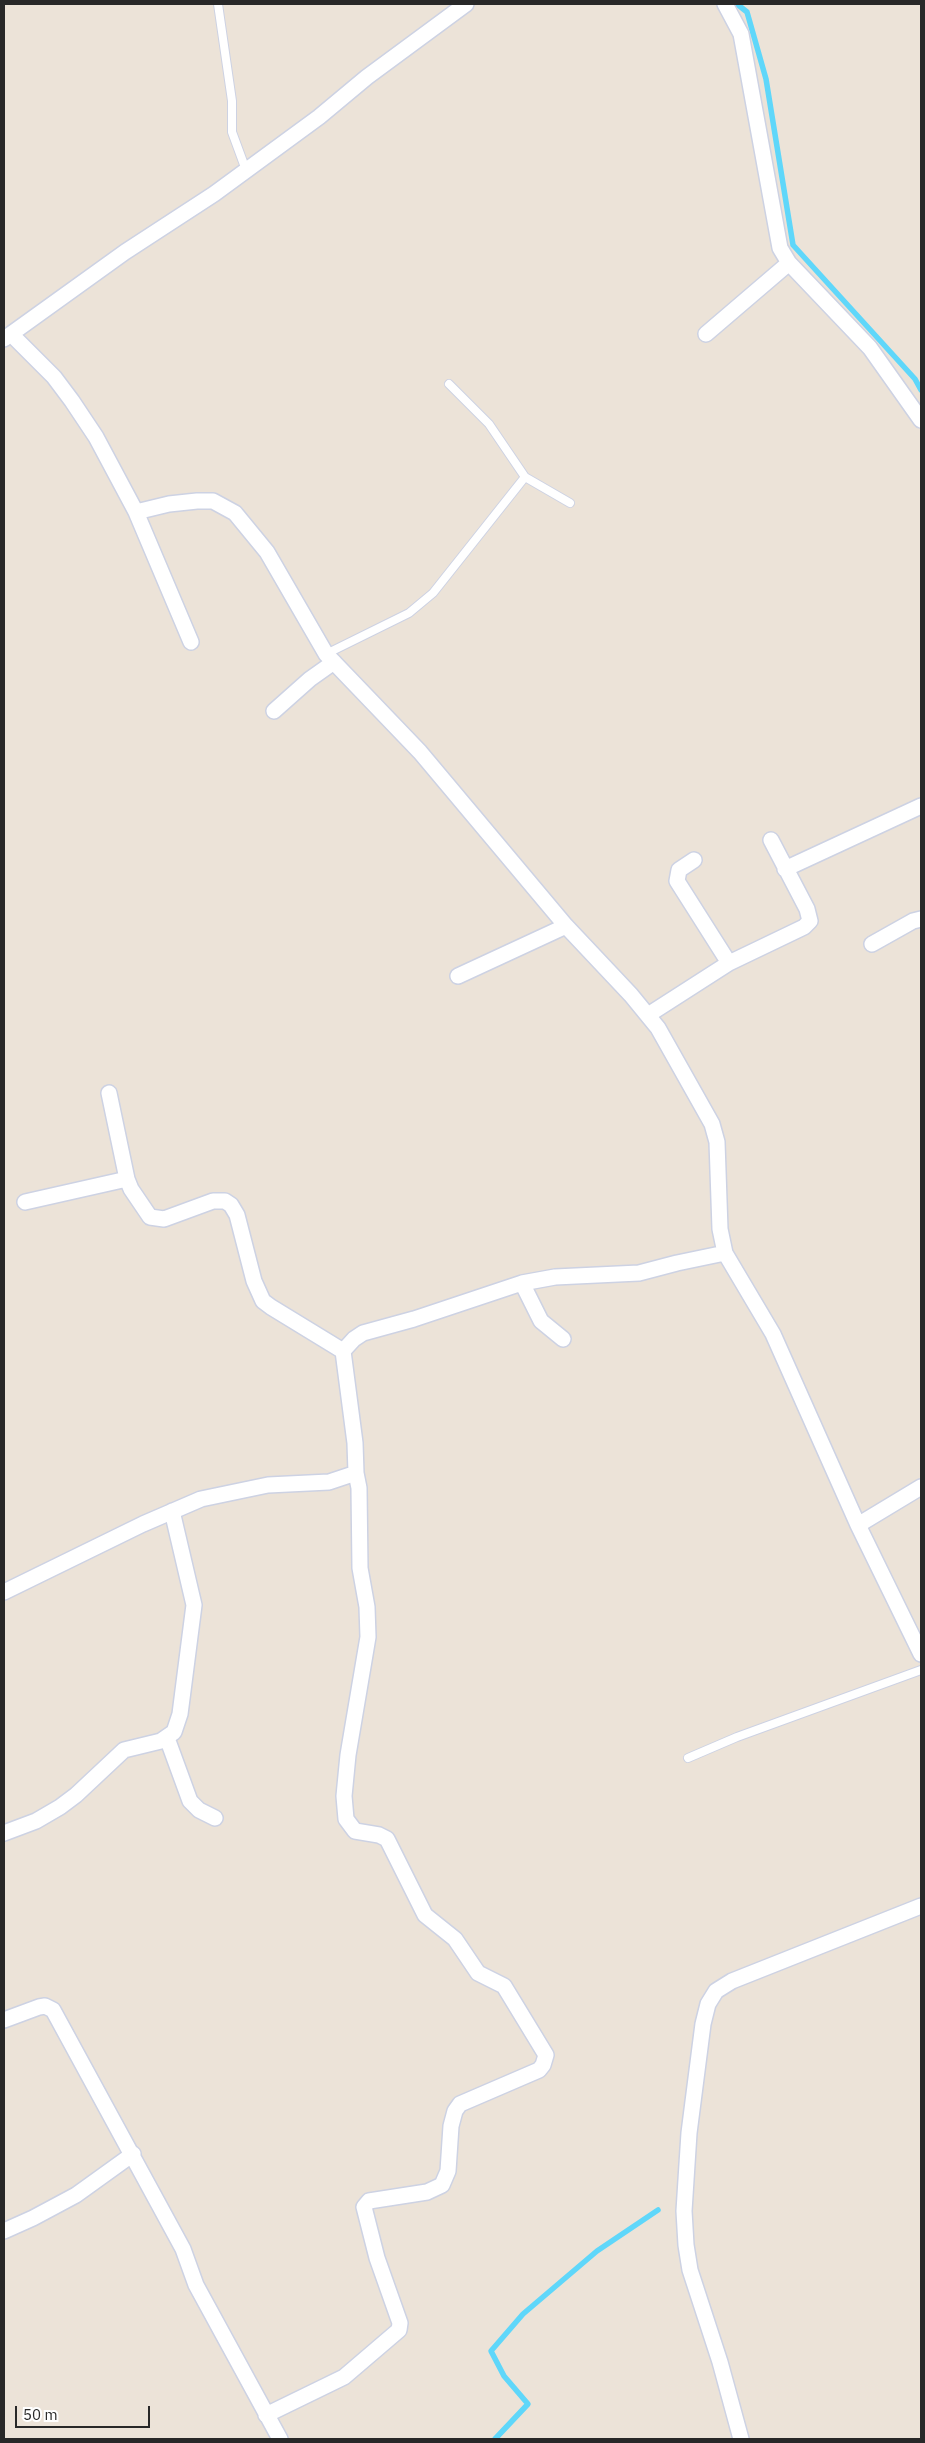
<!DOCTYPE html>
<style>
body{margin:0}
#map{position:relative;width:925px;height:2443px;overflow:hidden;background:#ece3d8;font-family:"IBM Plex Sans",sans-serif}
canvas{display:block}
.frame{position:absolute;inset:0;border:5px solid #282828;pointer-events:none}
.scale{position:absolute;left:15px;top:2406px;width:135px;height:22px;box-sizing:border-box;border:2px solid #282828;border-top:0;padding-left:6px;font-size:15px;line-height:18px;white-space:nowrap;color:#282828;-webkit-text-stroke:4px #fff;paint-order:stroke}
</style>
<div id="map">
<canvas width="925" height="2443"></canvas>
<div class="frame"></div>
<div class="scale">50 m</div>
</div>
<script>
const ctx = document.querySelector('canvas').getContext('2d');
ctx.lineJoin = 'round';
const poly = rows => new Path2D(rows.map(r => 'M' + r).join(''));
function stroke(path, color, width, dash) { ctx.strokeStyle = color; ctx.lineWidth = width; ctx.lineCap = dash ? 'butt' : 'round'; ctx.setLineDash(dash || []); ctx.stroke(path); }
stroke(poly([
 [737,4,747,12,766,79,793,245,915,379,921,390],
 [495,2439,528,2404,504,2376,491,2351,523,2314,597,2251,658,2210]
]), '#5fd7fa', 5.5);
const service = poly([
 [218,4,232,101,232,132,246,170],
 [449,384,489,424,525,477],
 [326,654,409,613,433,593,525,477,570,503],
 [688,1758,737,1737,921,1670]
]);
const minor = poly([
 [725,4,741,34,780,248,789,263,870,348,921,420],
 [11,334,54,377,72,401,96,437,136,512,169,504,197,501,213,501,235,513,267,552,326,654,420,752,566,926,631,995,658,1028,712,1124,717,1142,720,1229,725,1253,773,1334,858,1525,921,1654],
 [706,334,789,263],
 [4,339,125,252,214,194,319,117,367,77,466,4],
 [136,512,191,642],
 [274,711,310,679,334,662],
 [694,860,679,870,677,881,729,963],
 [785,869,921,806],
 [872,944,913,921,921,919],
 [458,976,566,926],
 [648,1015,729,963,804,927,810,921,807,909,771,840],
 [109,1093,127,1179,131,1189,150,1217,164,1219,213,1201,225,1201,231,1205,237,1215,254,1281,263,1301,271,1307,343,1351],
 [25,1202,127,1179],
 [522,1283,541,1321,563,1339],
 [858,1525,921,1487],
 [4,1592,143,1524,201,1499,268,1485,329,1482,356,1473,355,1443,343,1351,354,1339,363,1333,414,1319,522,1283,555,1277,639,1273,677,1263,725,1253],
 [167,1738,190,1801,199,1810,215,1818],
 [4,1833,36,1821,60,1807,76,1795,124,1750,161,1741,174,1732,180,1714,194,1605,172,1511],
 [4,2020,39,2007,45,2006,53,2010,183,2249,196,2285,280,2439],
 [4,2231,33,2218,76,2195,133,2154],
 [266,2415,344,2377,399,2330,400,2323,377,2258,364,2207,369,2201,427,2192,442,2185,448,2171,451,2126,455,2111,460,2104,539,2070,543,2065,546,2055,504,1986,478,1973,455,1939,425,1915,387,1839,379,1835,355,1831,346,1819,344,1796,348,1755,368,1637,367,1607,360,1568,359,1488,356,1473],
 [741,2439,720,2362,690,2270,686,2245,684,2211,689,2133,703,2024,708,2004,716,1991,732,1981,921,1906]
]);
stroke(service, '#cdd2e3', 10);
stroke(minor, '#cdd2e3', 18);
stroke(service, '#fff', 8);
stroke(minor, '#fff', 15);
</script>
